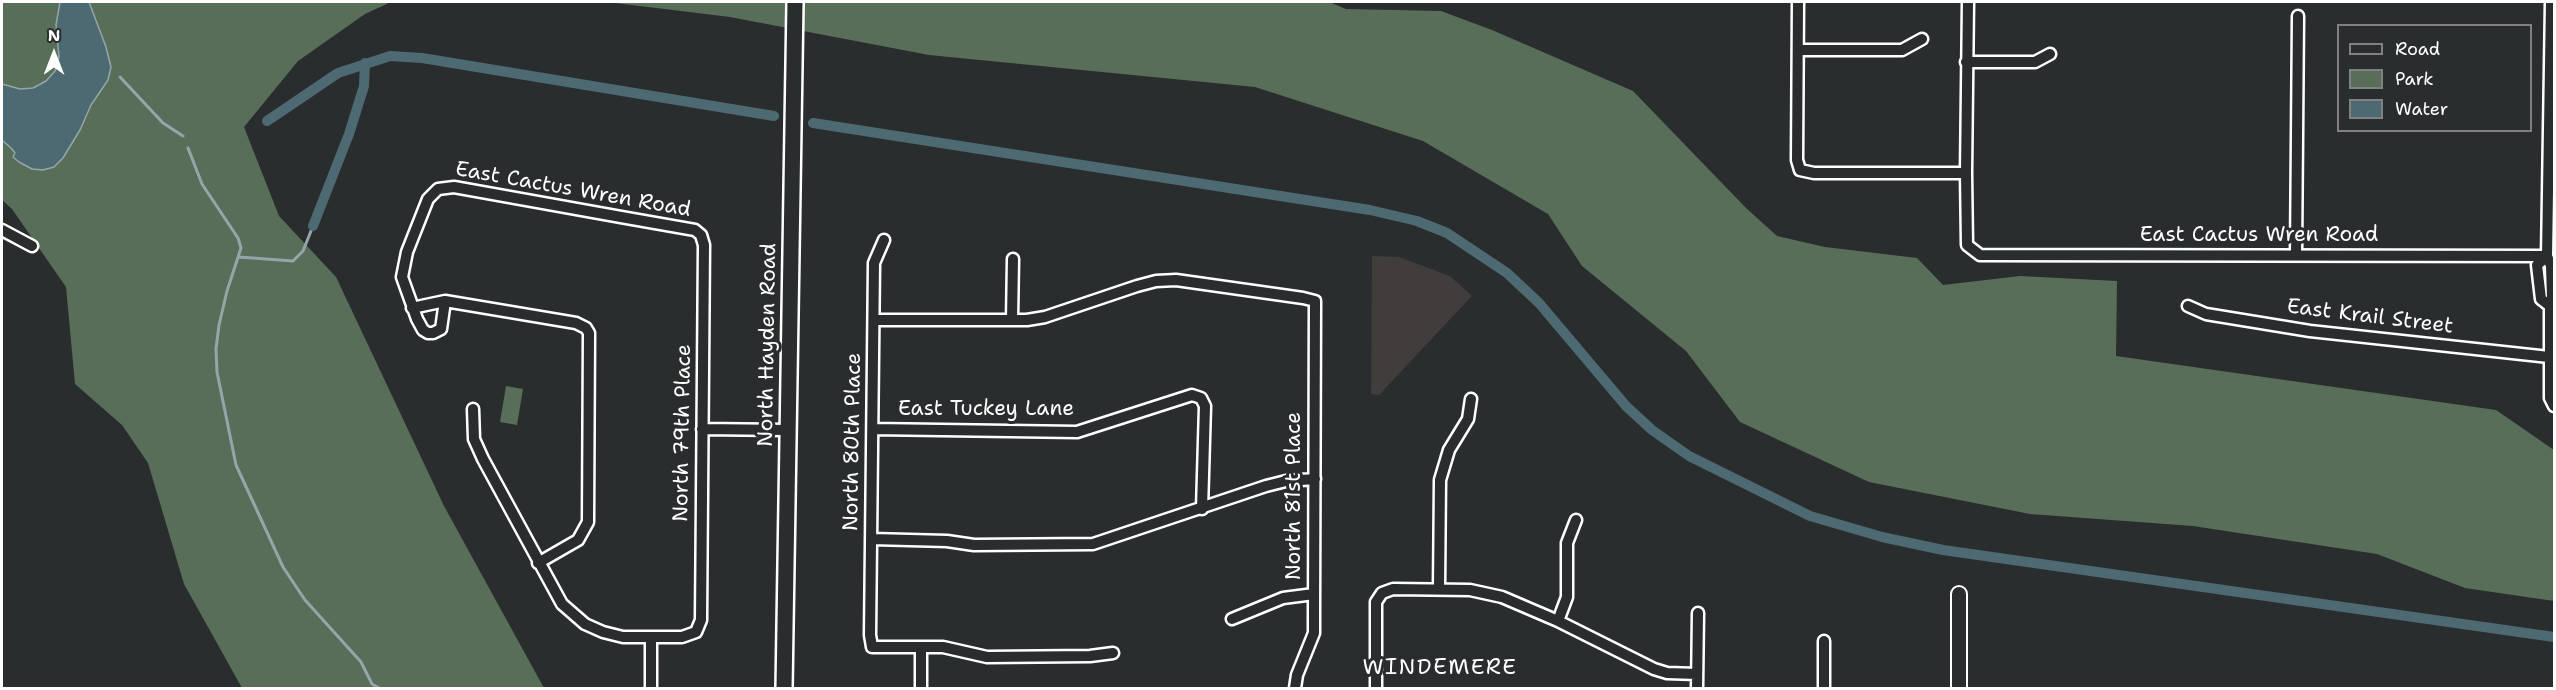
<!DOCTYPE html>
<style>
body{margin:0}
#map{position:relative;width:2556px;height:690px;overflow:hidden;background:#2a2d2e;font-family:"Shantell Sans",sans-serif}
canvas{display:block}
.frame{position:absolute;inset:0;border:3px solid #fff;pointer-events:none}
.legend{position:absolute;left:2337px;top:24px;width:195px;height:108px;box-sizing:border-box;background:#2a2d2e;border:2px solid #7f8182;margin:0;padding:8px 10px;list-style:none;font-size:18px;color:#fff}
.legend li{display:flex;align-items:center;gap:12px;height:30px}
.legend b{width:30px;border:2px solid #7f8182}
.north{position:absolute;left:24px;top:24px;width:60px;height:60px;-webkit-text-stroke:4px #2a2d2e;paint-order:stroke;rotate:0deg;font-size:16px;font-weight:700;line-height:24px;text-align:center;color:#fff}
.north::after{content:'';display:block;margin:auto;width:21px;height:27px;background:#fff;clip-path:polygon(50% 0,100% 100%,50% 72%,0 100%)}
</style>
<div id="map">
<canvas width="2556" height="690"></canvas>
<div class="frame"></div>
<ul class="legend">
<li><b style="height:8px;background:#2a2d2e"></b>Road</li>
<li><b style="height:16px;background:#596e59"></b>Park</li>
<li><b style="height:16px;background:#4d6a72"></b>Water</li>
</ul>
<div class="north">N</div>
</div>
<script>
const ctx = document.querySelector('canvas').getContext('2d');
ctx.lineJoin = 'round';
function fill(path, color) { ctx.fillStyle = color; ctx.fill(path, 'evenodd'); }
const poly = rows => new Path2D(rows.map(r => 'M' + r).join(''));
function stroke(path, color, width, dash) { ctx.strokeStyle = color; ctx.lineWidth = width; ctx.lineCap = dash ? 'butt' : 'round'; ctx.setLineDash(dash || []); ctx.stroke(path); }
function label(font, color, halo, rows, align = 'center') {
  ctx.font = font + ' "Shantell Sans",sans-serif'; ctx.lineWidth = 6; ctx.setLineDash([]); ctx.textBaseline = 'middle'; ctx.strokeStyle = halo; ctx.fillStyle = color; for (const [text, x, y, turn = 0] of rows) {
    ctx.save(); ctx.translate(x, y); ctx.rotate((+turn || 0) * Math.PI / 180); ctx.textAlign = isNaN(turn) ? turn : align; if (halo) ctx.strokeText(text, 0, 0); ctx.fillText(text, 0, 0); ctx.restore();
  }
}
fill(poly([
 [1372,256,1399,257,1450,276,1472,296,1379,395,1371,394]
]), '#403d3c');
fill(poly([
 [2,2,391,2,365,14,298,61,244,127,279,216,336,277,444,506,544,688,242,688,184,584,148,463,122,425,75,384,66,287,12,209,2,200],
 [607,2,1329,2,1346,9,1441,11,1492,30,1633,91,1746,208,1777,236,1825,247,1917,258,1943,285,2020,276,2117,281,2116,356,2496,410,2554,450,2554,601,2465,588,2377,554,2193,526,2030,514,1869,482,1740,422,1686,351,1582,266,1548,214,1423,141,1255,87,929,55,730,17],
 [506,386,523,389,517,425,500,422]
]), '#596e59');
const water = poly([
 [60,2,89,2,106,47,111,67,108,80,91,105,80,130,63,158,54,167,43,170,32,169,19,162,13,157,15,153,11,148,2,140,2,84,20,89,33,88,46,81,55,71,59,57,56,25,60,2]
]);
fill(water, '#4d6a72');
stroke(water, '#94a6aa', 1.5);
stroke(poly([
 [120,77,163,123,183,136],
 [188,148,202,184,238,238,241,248,227,291,219,325,216,349,217,372,236,465,283,567,305,600,361,662,372,684,379,688],
 [239,257,293,261,303,251,313,226]
]), '#94a6aa', 3);
stroke(poly([
 [267,121,338,73,390,56,422,58,774,116],
 [813,123,1370,210,1417,221,1447,233,1507,273,1539,303,1626,406,1652,430,1689,456,1810,516,1882,537,1943,550,2554,637],
 [313,226,349,134,364,86,365,63]
]), '#4d6a72', 10);
const minor = poly([
 [1798,2,1797,160,1800,170,1814,173,1966,173],
 [1968,2,1966,173,1967,245,1980,255,2547,256],
 [2551,2,2547,256,2551,266,2552,297,2550,306,2550,398,2554,406],
 [1798,50,1902,50,1922,39],
 [1966,62,2035,62,2050,54],
 [2,230,32,246],
 [884,240,874,263,870,635,872,647,943,647,987,657,1090,656,1113,653],
 [2296,255,2298,16],
 [2547,256,2537,265,2541,299,2550,306],
 [445,301,441,329,433,333,428,333,423,330,417,319,402,277,407,252,428,199,438,189,454,187,621,217,695,230,701,235,704,245,701,620,696,632,682,637,623,637,603,632,585,624,562,604,483,459,474,439,473,409],
 [2188,306,2206,314,2310,331,2549,357],
 [412,308,445,301,576,323,586,328,589,333,588,522,578,540,538,563],
 [874,320,1027,320,1045,317,1137,286,1156,281,1176,280,1303,298,1315,301,1314,614,1314,633,1297,675,1295,688],
 [1012,320,1013,259],
 [702,429,787,430],
 [873,429,1077,432,1192,395,1201,398,1205,406,1202,509],
 [872,539,947,541,974,545,1093,544,1266,486,1286,481,1315,479],
 [1439,589,1440,480,1449,450,1468,419,1471,399],
 [1232,619,1283,598,1314,594],
 [1558,621,1567,597,1567,543,1576,520],
 [1824,641,1824,688],
 [921,648,921,688],
 [651,688,651,637],
 [1376,688,1376,602,1382,593,1393,589,1470,590,1502,597,1558,621,1654,669,1667,673,1697,674],
 [1697,688,1698,613]
]);
const tertiary = poly([
 [1959,688,1959,594]
]);
const secondary = poly([
 [784,688,795,2]
]);
stroke(minor, '#fff', 15);
stroke(tertiary, '#fff', 18);
stroke(secondary, '#fff', 20);
stroke(minor, '#2a2d2e', 10);
stroke(tertiary, '#2a2d2e', 14);
stroke(secondary, '#2a2d2e', 15);
label('21px', '#fff', '#2a2d2e', [
 ["East Cactus Wren Road",573,190,10],
 ["East Cactus Wren Road",2259,236],
 ["East Krail Street",2370,317,7],
 ["North Hayden Road",768,345,-89],
 ["East Tuckey Lane",986,410],
 ["North 79th Place",683,433,-89],
 ["North 80th Place",853,442,-89],
 ["North 81st Place",1295,496,-90]
]);
ctx.letterSpacing = '1.5px';
label('22px', '#fff', '#2a2d2e', [
 ["WINDEMERE",1440,668]
]);
ctx.letterSpacing = '0px';
</script>
